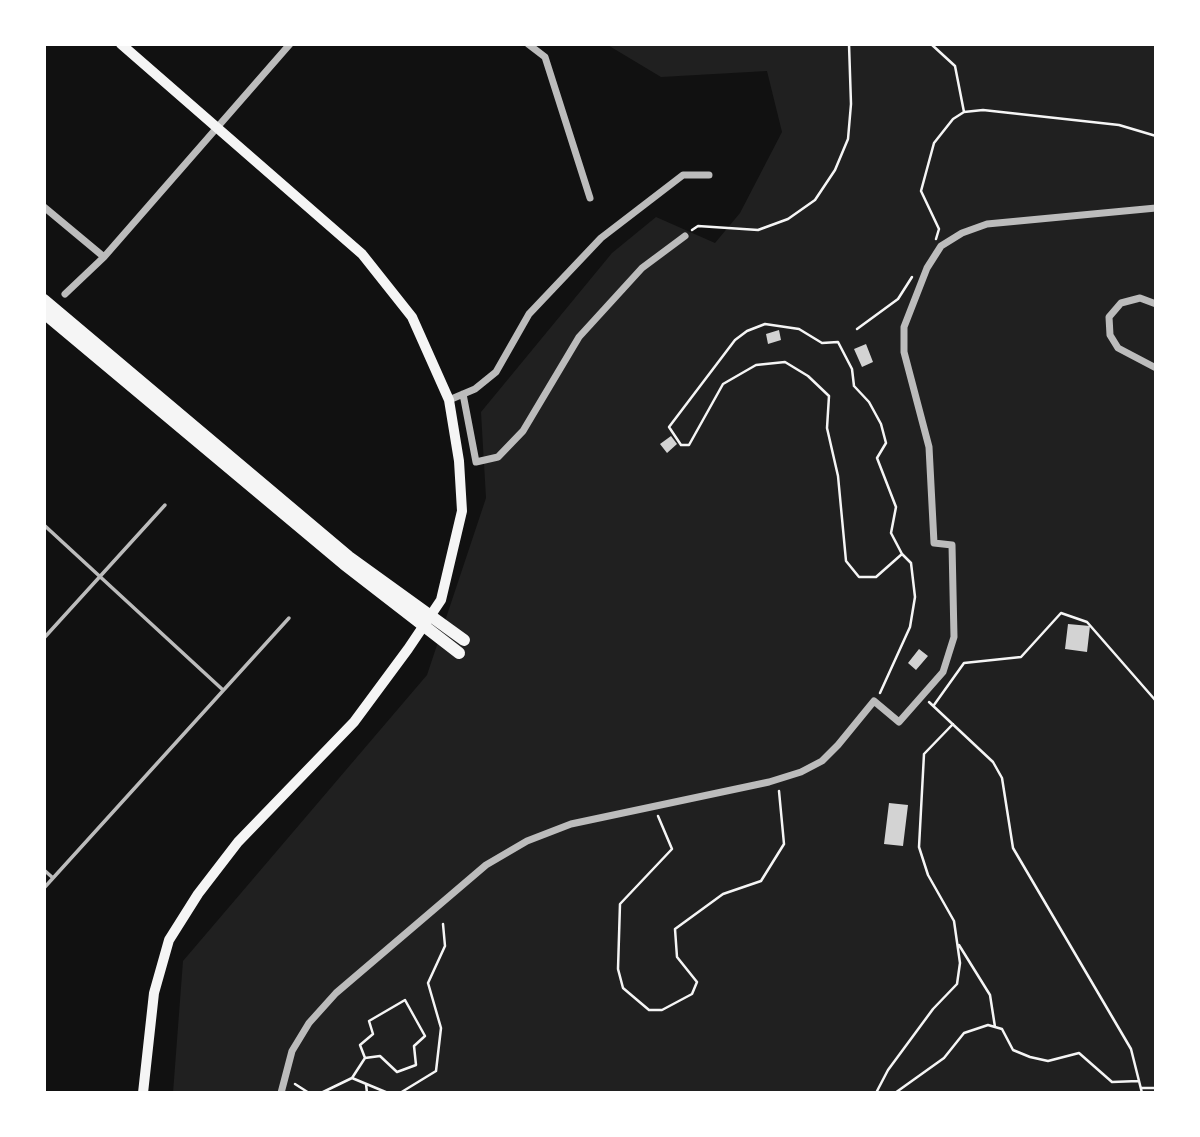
<!DOCTYPE html>
<style>
body{margin:0}
#map{position:relative;width:1200px;height:1137px;overflow:hidden;background:#111;font-family:Overpass,sans-serif}
canvas{display:block}
.frame{position:absolute;inset:0;border:46px solid #fff;pointer-events:none}
</style>
<div id="map">
<canvas width="1200" height="1137"></canvas>
<div class="frame"></div>
</div>
<script>
const ctx = document.querySelector('canvas').getContext('2d');
ctx.lineJoin = 'round';
function fill(path, color) { ctx.fillStyle = color; ctx.fill(path, 'evenodd'); }
const poly = rows => new Path2D(rows.map(r => 'M' + r).join(''));
function stroke(path, color, width, dash) { ctx.strokeStyle = color; ctx.lineWidth = width; ctx.lineCap = dash ? 'butt' : 'round'; ctx.setLineDash(dash || []); ctx.stroke(path); }
fill(poly([
 [606,44,1156,44,1156,1093,173,1093,183,961,427,675,486,498,481,412,612,253,656,217,715,243,740,213,782,132,767,71,661,77]
]), '#202020');
fill(poly([
 [779,330,781,340,768,344,766,334],
 [866,344,873,362,862,367,854,349],
 [671,436,677,444,667,453,660,444],
 [1068,624,1090,626,1087,652,1065,649],
 [919,649,928,656,916,670,908,663],
 [889,803,908,805,903,846,884,844]
]), '#d3d3d3');
stroke(poly([
 [931,44,955,66,964,112,953,119,934,143,921,191,939,229,936,239],
 [964,112,983,110,1119,125,1156,136],
 [692,230,698,226,758,230,788,219,815,200,835,170,848,139,851,104,849,44],
 [857,329,898,299,912,277],
 [880,693,910,627,915,597,911,563,902,554,876,577,859,577,846,561,838,476,827,428,829,396,808,376,785,362,756,365,723,384,689,445,681,445,669,427,735,340,747,331,765,324,799,329,822,343,838,342,852,369,854,386,869,402,881,424,886,443,877,458,896,507,891,533,902,554],
 [929,702,993,762,1002,778,1013,848,1131,1049,1142,1093],
 [934,705,964,663,1021,657,1061,613,1087,622,1156,701],
 [658,816,672,849,620,904,618,969,623,988,649,1010,662,1010,692,994,697,982,677,957,675,929,723,894,761,881,784,844,779,791],
 [959,945,990,995,995,1027],
 [352,1078,365,1058,360,1045,373,1034,369,1021,405,1000,425,1036,414,1046,416,1065,397,1072,380,1056,365,1058],
 [295,1084,309,1093],
 [366,1084,367,1093],
 [1142,1088,1156,1088],
 [321,1093,352,1078,388,1093],
 [400,1093,436,1071,441,1028,428,983,445,946,443,924],
 [876,1093,888,1070,933,1009,957,984,960,963,954,921,928,875,919,847,924,754,953,724],
 [895,1093,944,1058,964,1033,988,1025,1002,1029,1013,1050,1030,1057,1048,1061,1079,1053,1112,1082,1138,1081]
]), '#f5f5f5', 2.5);
stroke(poly([
 [44,525,223,690],
 [44,638,165,505],
 [44,870,53,878],
 [44,888,289,618]
]), '#bcbcbc', 3.5);
stroke(poly([
 [528,44,545,57,590,198],
 [44,207,104,257],
 [65,294,104,257,290,44],
 [1156,304,1140,298,1121,303,1109,317,1110,335,1118,348,1156,368],
 [463,394,476,462,498,457,523,431,579,337,642,268,685,236],
 [449,400,475,389,496,372,529,314,601,238,683,175,709,175],
 [281,1093,292,1051,309,1023,336,993,486,865,527,841,571,824,769,782,801,772,822,761,838,745,874,701,899,722,943,672,954,637,952,545,934,543,929,447,904,352,904,327,927,268,941,246,962,233,987,224,1156,208]
]), '#bcbcbc', 7);
stroke(poly([
 [121,44,362,254,412,317,449,400,459,461,462,511,441,600,408,649,354,722,238,842,198,894,169,940,154,993,143,1093]
]), '#f5f5f5', 10);
stroke(poly([
 [44,300,349,557,464,640],
 [44,313,344,564,459,653]
]), '#f5f5f5', 12);
</script>
